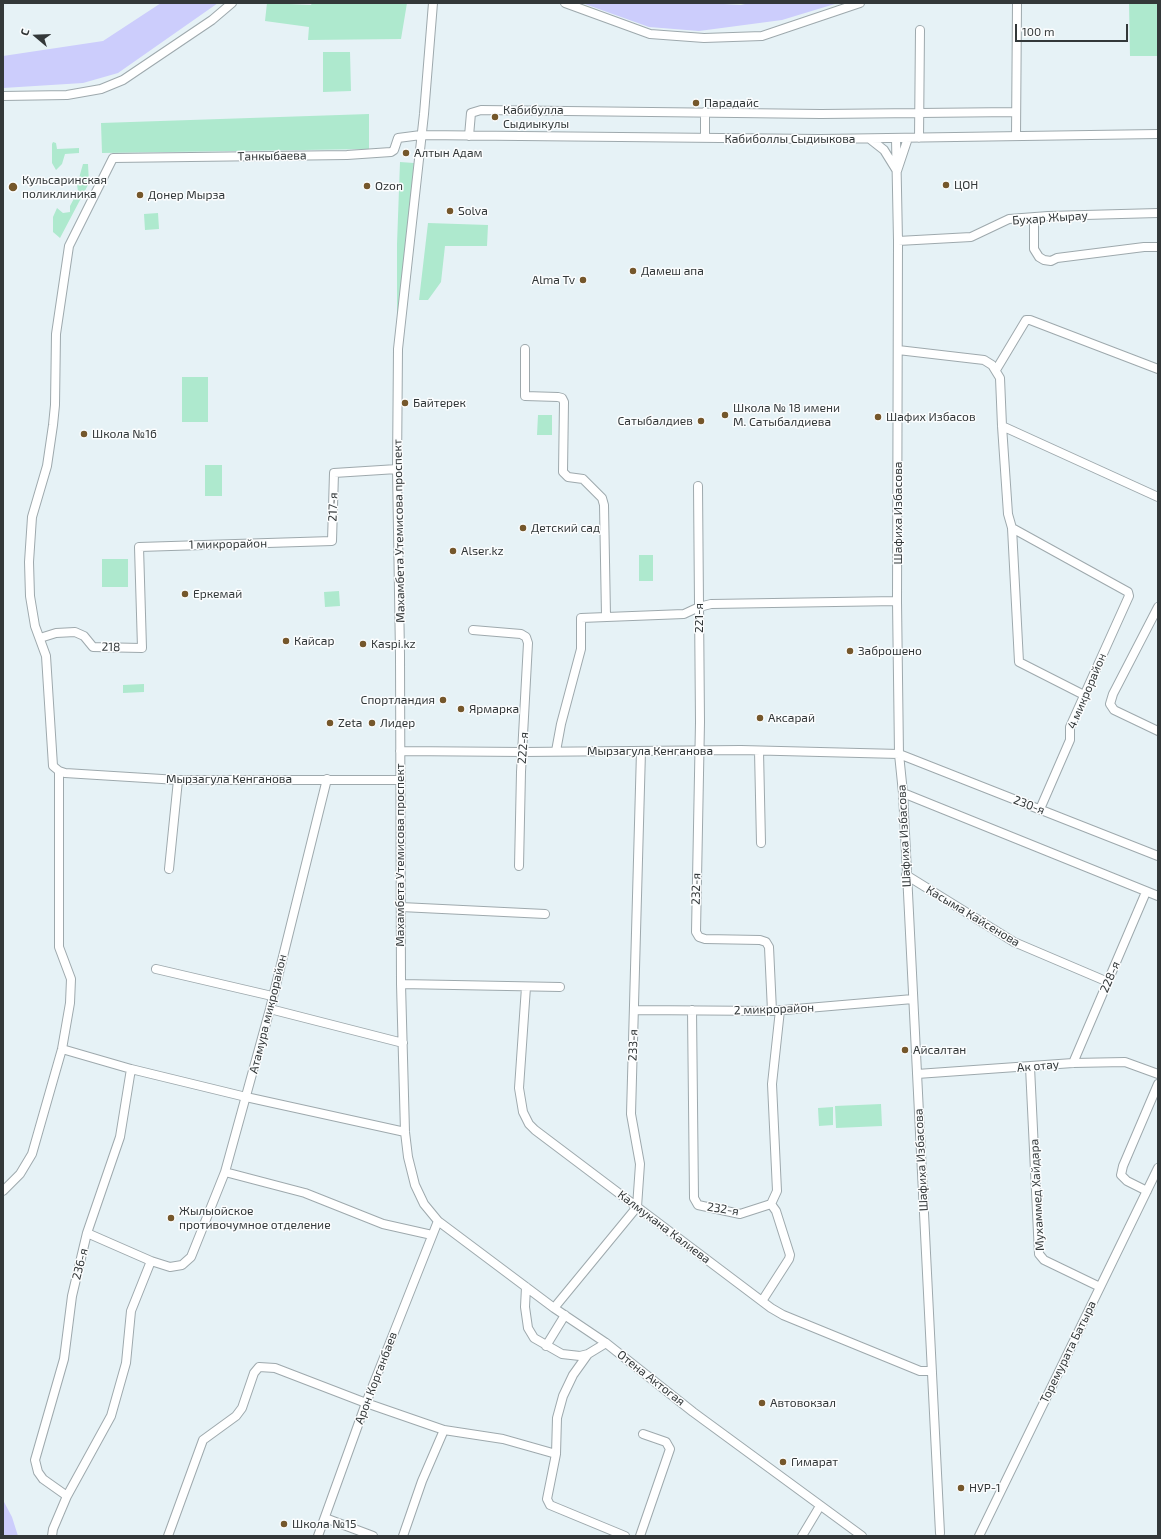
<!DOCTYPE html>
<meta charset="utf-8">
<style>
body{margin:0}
#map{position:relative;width:1161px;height:1539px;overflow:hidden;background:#e6f2f6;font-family:"Exo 2",sans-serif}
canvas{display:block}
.frame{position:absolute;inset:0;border:4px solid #333839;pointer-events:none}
.north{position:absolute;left:16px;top:16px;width:40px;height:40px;-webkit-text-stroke:3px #fbfdfe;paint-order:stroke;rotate:289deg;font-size:11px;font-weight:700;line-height:16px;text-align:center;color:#333839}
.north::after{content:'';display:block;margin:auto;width:14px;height:18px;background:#333839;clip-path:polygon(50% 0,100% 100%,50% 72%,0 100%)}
.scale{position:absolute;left:1015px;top:24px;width:113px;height:18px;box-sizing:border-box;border:2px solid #333839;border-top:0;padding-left:5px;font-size:12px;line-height:14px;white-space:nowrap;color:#333839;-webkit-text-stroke:3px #fbfdfe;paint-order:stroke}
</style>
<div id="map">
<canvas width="1161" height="1539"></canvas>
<div class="frame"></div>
<div class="north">С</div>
<div class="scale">100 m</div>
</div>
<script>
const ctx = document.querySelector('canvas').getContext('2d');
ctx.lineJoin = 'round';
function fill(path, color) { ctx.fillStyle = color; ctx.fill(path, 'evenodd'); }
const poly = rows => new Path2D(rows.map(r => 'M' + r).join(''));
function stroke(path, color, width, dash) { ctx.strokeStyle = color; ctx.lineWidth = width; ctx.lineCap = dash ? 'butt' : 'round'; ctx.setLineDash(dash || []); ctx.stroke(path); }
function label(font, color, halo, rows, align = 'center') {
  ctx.font = font + ' "Exo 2",sans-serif'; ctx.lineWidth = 3; ctx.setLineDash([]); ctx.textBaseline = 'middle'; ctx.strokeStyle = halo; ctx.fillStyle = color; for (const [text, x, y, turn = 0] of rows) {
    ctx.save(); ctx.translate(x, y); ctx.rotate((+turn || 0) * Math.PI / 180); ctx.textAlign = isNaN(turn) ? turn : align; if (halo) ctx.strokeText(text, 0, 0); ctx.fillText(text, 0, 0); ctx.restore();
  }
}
fill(poly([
 [267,3,311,5,312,3,407,3,401,39,308,40,309,27,265,21],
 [1129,3,1158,3,1158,56,1130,56],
 [323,52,350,52,351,91,323,92],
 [369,114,369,149,102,153,101,123],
 [53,142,56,143,57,149,79,148,79,153,65,154,62,164,56,170,52,163,52,144],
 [400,162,414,163,399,316,397,316,397,244],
 [83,164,88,164,89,183,60,238,53,232,53,217,57,208,63,213,70,212,70,206,78,191,77,185],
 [158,213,159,229,145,230,144,214],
 [428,223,488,225,487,246,445,246,441,282,428,300,419,300],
 [182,377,208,377,208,422,182,422],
 [538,415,552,415,552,435,537,435],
 [205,465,222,465,222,496,205,496],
 [639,555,653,555,653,581,639,581],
 [102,559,128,559,128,587,102,587],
 [339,591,340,606,325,607,324,592],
 [144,684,144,692,123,693,123,685],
 [881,1104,882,1126,836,1128,835,1106],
 [833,1107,833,1125,819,1126,818,1108]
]), '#aee9ce');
fill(poly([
 [161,3,218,3,118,73,83,83,3,88,3,56,103,41],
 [582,3,706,3,741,5,749,3,838,3,782,20,699,31,649,27],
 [3,1500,12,1517,18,1536,3,1536]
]), '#cccdfc');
const minor = poly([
 [433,3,424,114,398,349,397,469,400,655,401,984,405,1132,408,1157,415,1185,424,1204,438,1221,554,1308,606,1343,693,1412,862,1536],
 [565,3,650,34,704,38,762,36,860,3],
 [3,96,67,95,101,89,123,80,212,20,232,3],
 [469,136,471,113,481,110,821,114,1016,112],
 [1016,136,1017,3],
 [705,138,705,112],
 [919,138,920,30],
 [870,139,884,150,897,171,908,138],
 [896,139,898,241,897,601,899,754,903,793,940,1533],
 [1036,219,1034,223,1034,249,1039,257,1044,260,1051,261,1057,258,1144,247,1158,247],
 [898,241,971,237,1009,219,1048,216,1158,213],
 [525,349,525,396,558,397,562,398,564,402,563,472,568,477,583,479,602,498,604,505,606,616],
 [898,350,984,360,992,365,1000,378,1002,426,1008,514,1012,528,1128,592,1129,596,1070,727,1070,740,1040,809],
 [996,370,1026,320,1030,320,1158,369],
 [1002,426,1158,497],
 [698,486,700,722,696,932,699,937,705,939,760,940,766,942,769,947,772,1011],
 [1012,528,1019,662,1084,695],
 [1158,607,1113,694,1110,704,1114,710,1158,731],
 [473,630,521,634,526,637,528,643,521,772,519,866],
 [40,638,56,633,75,632,84,636,93,647,142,648,139,547,332,541,334,473,397,469],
 [400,751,523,752,741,750,899,754,1158,856],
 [556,751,561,724,581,649,581,618,684,614,699,607,711,604,897,601],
 [759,751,761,843],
 [400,780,178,780,65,773,59,771,53,766,46,656,35,626,30,596,29,562,32,517,47,466,53,425,55,405,56,334,69,246,113,158,347,155,391,152,394,150,398,138,421,135,820,139,1158,134],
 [903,793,1158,896],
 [169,869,178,780],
 [906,875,1014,942,1108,982],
 [401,907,545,914],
 [156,969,272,996],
 [401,984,560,987],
 [526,987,519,1088,523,1112,529,1124,535,1130,771,1308,783,1315,920,1371,932,1371],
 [270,1009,403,1043],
 [635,1010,772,1011,913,999],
 [692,1010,694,1198,698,1205,740,1214,771,1204,777,1191,772,1084,780,1010],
 [62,1049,131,1069,246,1097,405,1132],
 [1073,1063,1146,892],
 [1030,1067,1039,1254,1044,1260,1100,1287],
 [917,1074,1073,1063,1125,1062,1158,1074],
 [225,1172,305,1193,383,1224,432,1235],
 [3,1191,20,1174,32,1154,62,1049,70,1003,71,979,59,947,59,771],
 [1147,1191,1127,1181,1121,1175,1123,1166,1158,1084],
 [87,1233,151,1261],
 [526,1287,525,1307,528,1328,534,1338,562,1354,580,1356,588,1354],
 [762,1301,789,1259,790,1255,776,1211,771,1204],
 [554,1308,637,1207,640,1164,631,1114,641,751],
 [606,1343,588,1354,573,1375,563,1396,557,1418,556,1454,547,1499,550,1505,625,1536],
 [546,1346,565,1315],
 [67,1496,43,1479,38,1472,35,1460,64,1359,72,1296,87,1233,120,1137,131,1069],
 [325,1518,373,1536],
 [52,1536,53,1529,67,1496,111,1416,126,1363,131,1311,151,1261,170,1267,182,1265,191,1257,225,1172,270,1009,327,779],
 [168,1536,203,1440,236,1416,242,1408,254,1373,259,1367,275,1368,366,1403,444,1430,503,1439,556,1454],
 [318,1536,366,1403,438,1221],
 [403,1536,422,1481,444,1430],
 [640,1536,670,1449,666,1442,643,1434],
 [802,1536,820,1506],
 [979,1536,1158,1168]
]);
stroke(minor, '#9ea9ad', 10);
stroke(minor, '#fff', 8);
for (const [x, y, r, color] of [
 [696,103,4,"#75572b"],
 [495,117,4,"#75572b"],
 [406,153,4,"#75572b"],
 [946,185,4,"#75572b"],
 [367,186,4,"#75572b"],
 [13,187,5,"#75572b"],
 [140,195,4,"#75572b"],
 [450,211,4,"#75572b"],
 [633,271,4,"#75572b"],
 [583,280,4,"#75572b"],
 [405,403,4,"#75572b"],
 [725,415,4,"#75572b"],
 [878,417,4,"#75572b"],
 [701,421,4,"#75572b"],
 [84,434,4,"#75572b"],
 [523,528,4,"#75572b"],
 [453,551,4,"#75572b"],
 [185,594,4,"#75572b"],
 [286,641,4,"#75572b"],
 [363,644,4,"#75572b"],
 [850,651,4,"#75572b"],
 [443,700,4,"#75572b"],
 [461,709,4,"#75572b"],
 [760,718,4,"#75572b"],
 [330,723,4,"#75572b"],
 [372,723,4,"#75572b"],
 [905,1050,4,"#75572b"],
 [171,1218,4,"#75572b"],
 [762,1403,4,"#75572b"],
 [783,1462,4,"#75572b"],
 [961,1488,4,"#75572b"],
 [284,1524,4,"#75572b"]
]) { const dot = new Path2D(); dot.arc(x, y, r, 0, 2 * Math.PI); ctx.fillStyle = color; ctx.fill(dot); stroke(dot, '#fbfdfe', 1.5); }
label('12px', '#333839', '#fbfdfe', [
 ["Парадайс",704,103],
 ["Кабибулла",503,110],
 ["Сыдиыкулы",503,124],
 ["Алтын Адам",414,153],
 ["Кульсаринская",22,180],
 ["поликлиника",22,194],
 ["ЦОН",954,185],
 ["Ozon",375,186],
 ["Донер Мырза",148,195],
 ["Solva",458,211],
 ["Дамеш апа",641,271],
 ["Alma Tv",575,280,"right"],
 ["Байтерек",413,403],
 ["Школа № 18 имени",733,408],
 ["М. Сатыбалдиева",733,422],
 ["Шафих Избасов",886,417],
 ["Сатыбалдиев",693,421,"right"],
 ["Школа №16",92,434],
 ["Детский сад",531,528],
 ["Alser.kz",461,551],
 ["Еркемай",193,594],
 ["Кайсар",294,641],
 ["Kaspi.kz",371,644],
 ["Заброшено",858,651],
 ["Спортландия",435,700,"right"],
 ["Ярмарка",469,709],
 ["Аксарай",768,718],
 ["Zeta",338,723],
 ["Лидер",380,723],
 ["Айсалтан",913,1050],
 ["Жылыойское",179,1211],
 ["противочумное отделение",179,1225],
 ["Автовокзал",770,1403],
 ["Гимарат",791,1462],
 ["НУР-1",969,1488],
 ["Школа №15",292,1524]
], 'left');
label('12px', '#333839', '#fbfdfe', [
 ["Кабиболлы Сыдиыкова",790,139],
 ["Танкыбаева",272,156,-1],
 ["Бухар Жырау",1050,218,-4],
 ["217-я",333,507,-88],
 ["Шафиха Избасова",898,513,-90],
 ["Махамбета Утемисова проспект",399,531,-91],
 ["1 микрорайон",228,544,-1],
 ["221-я",699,618,-90],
 ["218",111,647,1],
 ["4 микрорайон",1087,691,-67],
 ["222-я",523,748,-86],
 ["Мырзагула Кенганова",650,751],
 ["Мырзагула Кенганова",229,779],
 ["230-я",1029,805,21],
 ["Шафиха Избасова",904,836,-93],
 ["Махамбета Утемисова проспект",400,855,-90],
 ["232-я",696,889,-89],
 ["Касыма Кайсенова",973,916,31],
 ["228-я",1110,977,-67],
 ["2 микрорайон",774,1009,-2],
 ["Атамура микрорайон",268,1014,-76],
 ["233-я",633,1045,-88],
 ["Ак отау",1038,1066,-5],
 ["Шафиха Избасова",921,1160,-93],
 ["Мухаммед Хайдара",1037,1195,-93],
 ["232-я",723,1209,9],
 ["Калмукана Калиева",664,1227,37],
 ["236-я",80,1264,-76],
 ["Торемурата Батыра",1068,1352,-64],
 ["Арон Корганбаев",376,1378,-69],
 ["Отена Актогая",651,1378,38]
]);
</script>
